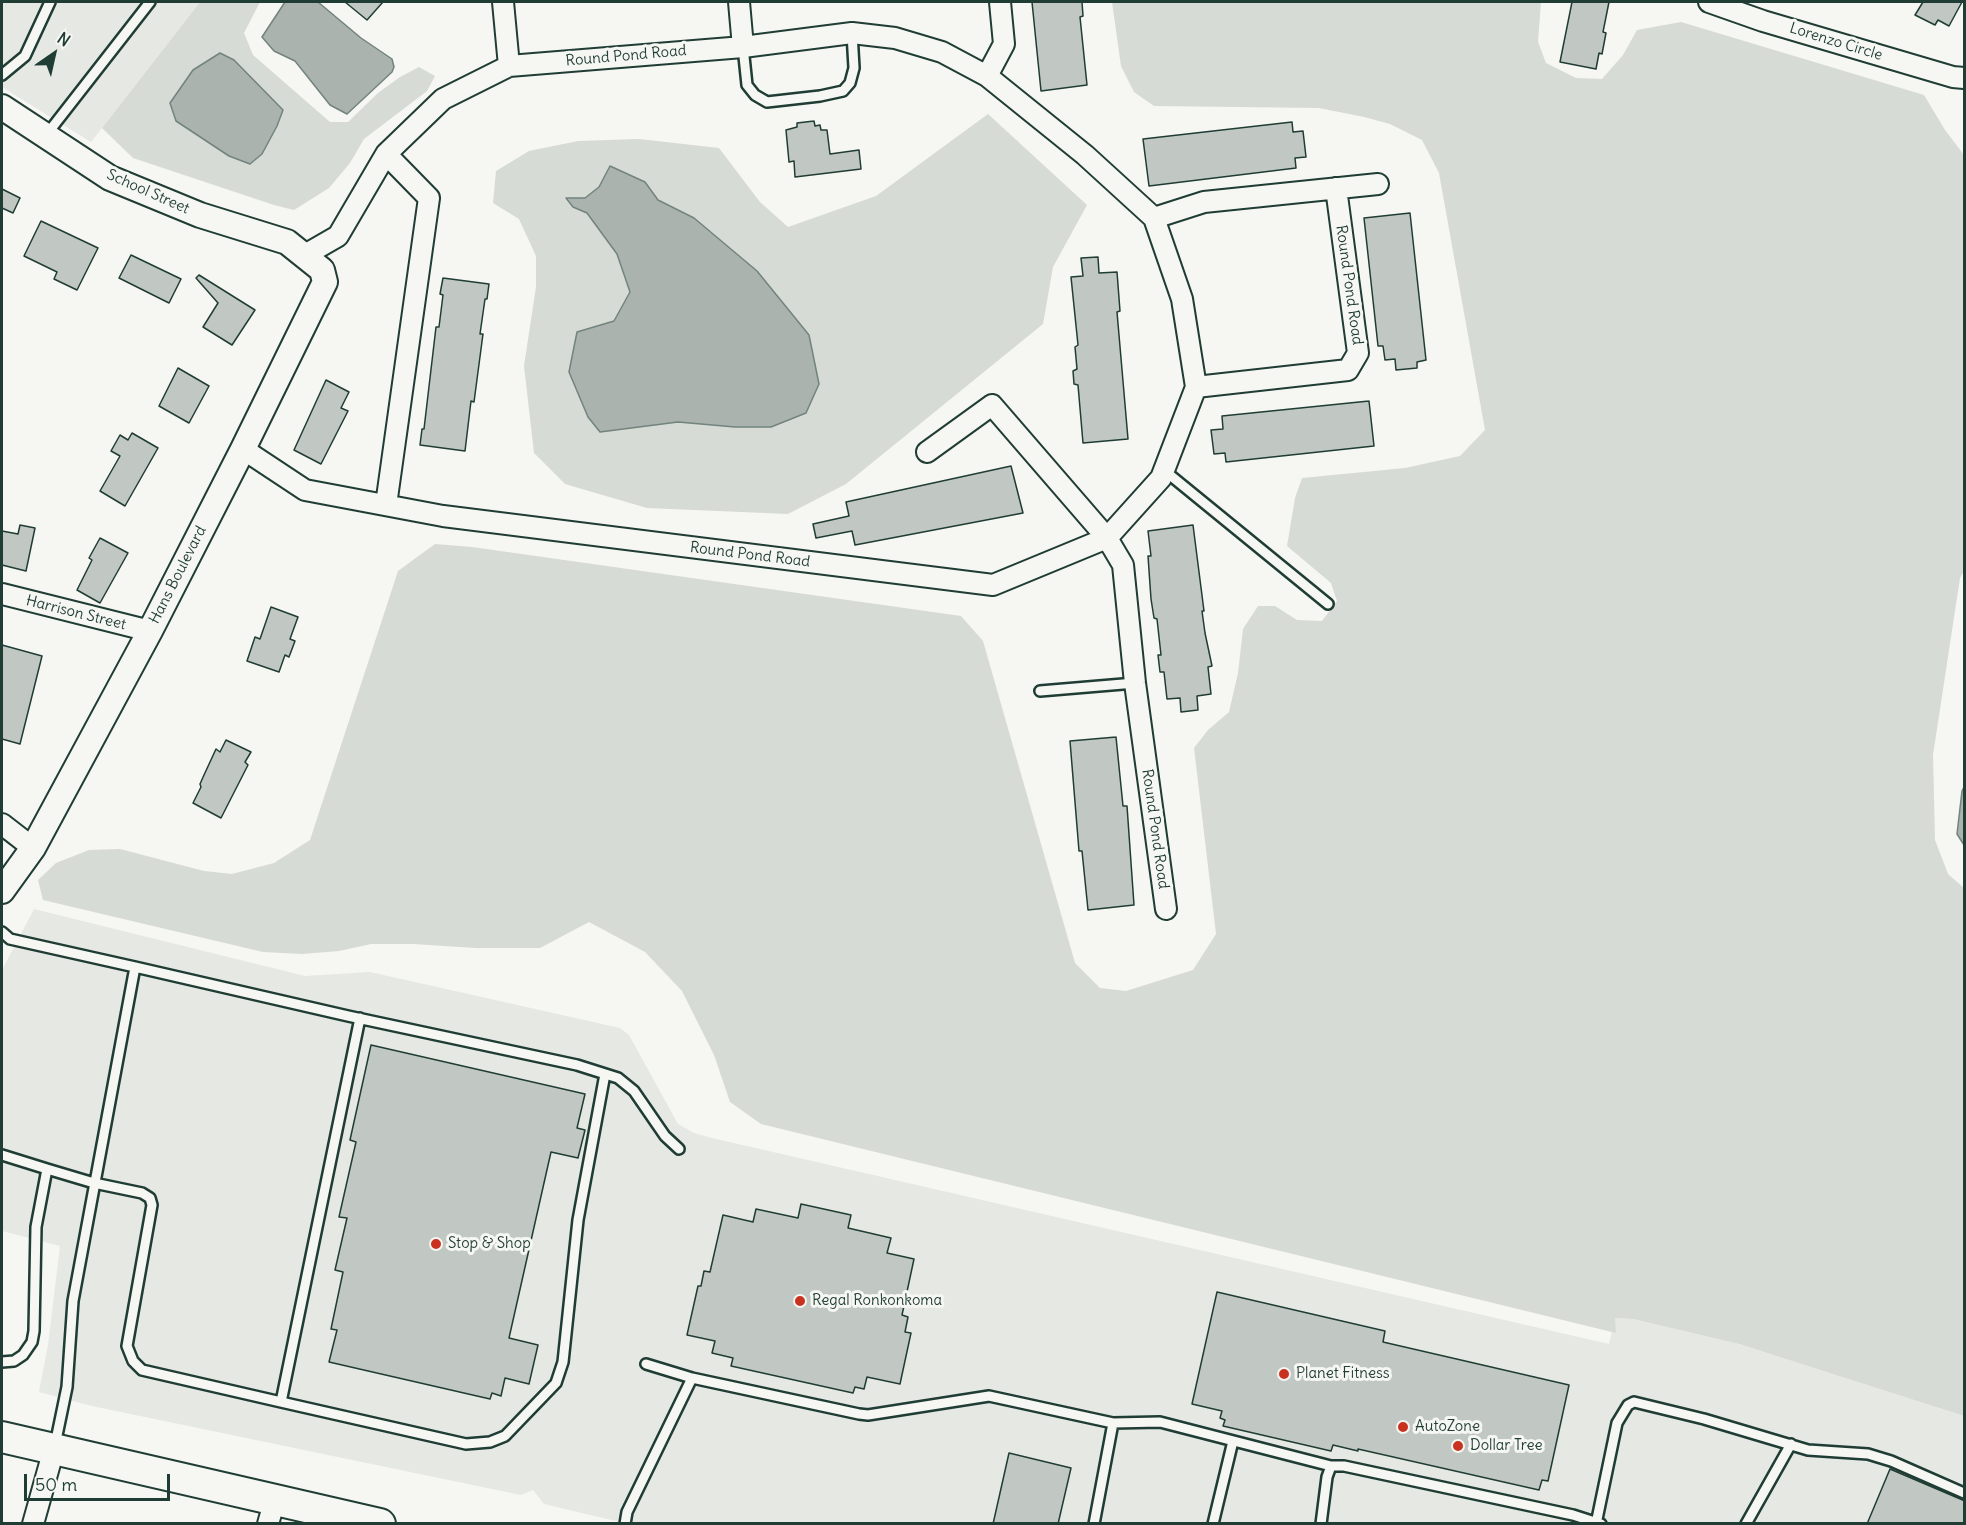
<!DOCTYPE html>
<style>
body{margin:0}
#map{position:relative;width:1966px;height:1525px;overflow:hidden;background:#f6f6f2;font-family:Delius,sans-serif}
canvas{display:block}
.frame{position:absolute;inset:0;border:3px solid #1f3d34;pointer-events:none}
.north{position:absolute;left:24px;top:24px;width:60px;height:60px;-webkit-text-stroke:4px #f6f6f2;paint-order:stroke;rotate:34deg;font-size:16px;font-weight:700;line-height:24px;text-align:center;color:#1f3d34}
.north::after{content:'';display:block;margin:auto;width:21px;height:27px;background:#1f3d34;clip-path:polygon(50% 0,100% 100%,50% 72%,0 100%)}
.scale{position:absolute;left:24px;top:1474px;width:146px;height:27px;box-sizing:border-box;border:3px solid #1f3d34;border-top:0;padding-left:8px;font-size:18px;line-height:21px;white-space:nowrap;color:#1f3d34;-webkit-text-stroke:4px #f6f6f2;paint-order:stroke}
</style>
<div id="map">
<canvas width="1966" height="1525"></canvas>
<div class="frame"></div>
<div class="north">N</div>
<div class="scale">50 m</div>
</div>
<script>
const ctx = document.querySelector('canvas').getContext('2d');
ctx.lineJoin = 'round';
function fill(path, color) { ctx.fillStyle = color; ctx.fill(path, 'evenodd'); }
const poly = rows => new Path2D(rows.map(r => 'M' + r).join(''));
function stroke(path, color, width, dash) { ctx.strokeStyle = color; ctx.lineWidth = width; ctx.lineCap = dash ? 'butt' : 'round'; ctx.setLineDash(dash || []); ctx.stroke(path); }
function label(font, color, halo, rows, align = 'center') {
  ctx.font = font + ' Delius,sans-serif'; ctx.lineWidth = 6; ctx.setLineDash([]); ctx.textBaseline = 'middle'; ctx.strokeStyle = halo; ctx.fillStyle = color; for (const [text, x, y, turn = 0] of rows) {
    ctx.save(); ctx.translate(x, y); ctx.rotate((+turn || 0) * Math.PI / 180); ctx.textAlign = isNaN(turn) ? turn : align; if (halo) ctx.strokeText(text, 0, 0); ctx.fillText(text, 0, 0); ctx.restore();
  }
}
fill(poly([
 [2,2,200,2,91,142,2,87],
 [34,909,305,976,370,972,620,1028,629,1035,678,1124,694,1133,712,1138,1609,1344,1615,1318,1633,1319,1739,1344,1964,1416,1964,1523,624,1523,544,1504,533,1490,521,1495,92,1406,39,1392,48,1345,60,1246,2,1231,2,970]
]), '#e6e8e4');
fill(poly([
 [200,2,260,2,244,33,253,55,330,122,348,122,378,93,400,77,419,67,435,76,427,91,364,139,350,163,329,188,294,210,274,205,133,158,102,128],
 [1112,2,1541,2,1538,42,1546,63,1576,78,1602,79,1623,55,1637,30,1681,22,1924,95,1945,130,1964,155,1964,571,1960,578,1933,755,1935,840,1948,874,1964,888,1964,1416,1739,1344,1633,1319,1615,1318,1616,1333,761,1124,730,1102,714,1055,682,991,645,952,589,922,540,948,476,948,413,944,371,944,339,951,302,954,263,952,43,900,38,880,56,863,89,850,120,849,204,871,232,874,274,863,310,840,398,571,435,544,472,547,961,616,983,641,1075,963,1100,988,1126,991,1193,970,1216,934,1194,748,1208,730,1229,712,1238,673,1243,629,1258,606,1275,606,1297,620,1322,621,1337,601,1331,583,1287,546,1295,498,1302,478,1405,468,1460,456,1485,430,1439,173,1422,140,1390,124,1364,117,1319,108,1154,106,1134,92,1121,66],
 [988,114,1087,205,1053,267,1043,324,846,484,788,514,647,508,565,484,534,453,524,366,536,287,536,256,519,219,493,203,496,171,529,151,578,141,639,139,719,148,760,202,788,227,876,196],
 [610,166,645,182,658,200,694,218,735,427,678,422,600,432,614,321,630,292,617,254,587,213,573,207,566,198,585,198,599,187]
]), '#d6dbd6');
const water = poly([
 [285,2,318,2,361,38,392,59,394,67,392,72,347,114,330,105,295,61,274,51,262,37,285,2],
 [220,53,234,60,283,110,277,126,262,154,250,164,229,156,176,121,170,103,193,70,220,53],
 [610,166,645,182,658,200,694,218,757,271,809,335,819,384,806,413,771,427,735,427,678,422,600,432,588,417,569,372,577,332,614,321,630,292,617,254,587,213,573,207,566,198,585,198,599,187,610,166],
 [1964,787,1964,845,1957,834,1962,791,1964,787]
]);
fill(water, '#aab3ae');
stroke(water, '#72847d', 1.5);
const building = poly([
 [345,2,383,2,367,20,345,2],
 [1032,2,1082,2,1083,16,1080,17,1087,85,1041,91,1032,2],
 [1572,2,1609,2,1603,32,1606,33,1602,54,1599,53,1596,69,1560,62,1572,2],
 [1923,2,1962,2,1949,26,1938,20,1935,25,1915,15,1923,2],
 [814,121,815,126,820,125,821,130,827,130,830,154,859,150,861,169,795,177,794,161,789,162,786,130,797,127,797,123,814,121],
 [1292,122,1293,132,1303,131,1306,157,1295,158,1296,168,1149,186,1143,139,1292,122],
 [2,189,20,198,13,213,2,208,2,189],
 [1410,213,1426,360,1417,362,1417,368,1396,370,1395,359,1385,360,1383,346,1378,346,1364,218,1410,213],
 [41,221,98,248,77,290,54,279,57,272,24,256,41,221],
 [131,255,181,279,169,303,119,278,131,255],
 [1098,257,1099,273,1117,272,1120,311,1117,312,1128,439,1083,443,1078,385,1074,384,1073,371,1077,369,1075,347,1078,345,1071,277,1083,276,1081,258,1098,257],
 [199,275,255,310,232,345,203,327,218,303,196,278,199,275],
 [443,278,489,284,487,299,485,299,480,334,483,334,474,402,471,401,465,451,420,445,422,429,424,429,436,327,439,327,443,295,440,294,443,278],
 [178,368,209,386,189,423,159,406,178,368],
 [326,380,349,392,341,408,348,411,321,464,294,450,326,380],
 [1369,401,1374,446,1226,462,1225,453,1214,454,1211,430,1223,429,1222,416,1369,401],
 [132,433,158,448,125,506,100,491,120,456,111,451,120,435,128,440,132,433],
 [1011,466,1023,513,855,545,852,531,816,538,813,524,849,516,846,502,1011,466],
 [20,525,35,528,26,571,2,565,2,531,18,534,20,525],
 [1193,525,1204,611,1202,611,1205,633,1212,666,1208,667,1211,694,1197,696,1198,710,1181,712,1180,698,1167,699,1164,672,1160,672,1158,655,1161,655,1157,619,1154,618,1151,599,1148,556,1151,556,1148,531,1193,525],
 [100,538,128,553,100,603,77,590,92,560,89,558,100,538],
 [271,607,298,617,290,639,295,641,289,657,285,655,279,672,247,661,255,637,260,639,271,607],
 [2,645,42,656,20,744,2,739,2,645],
 [1116,737,1123,806,1127,806,1134,905,1088,910,1082,851,1079,851,1070,741,1116,737],
 [226,740,251,752,245,762,248,765,221,818,193,803,201,787,200,784,204,775,216,749,220,752,226,740],
 [371,1045,585,1094,577,1128,585,1130,578,1158,551,1152,509,1338,538,1345,529,1384,505,1378,501,1396,492,1393,490,1399,329,1362,337,1330,331,1329,343,1272,335,1270,347,1218,339,1217,356,1142,350,1140,371,1045],
 [801,1204,851,1215,848,1228,891,1238,887,1253,914,1259,902,1315,908,1317,905,1332,911,1333,900,1384,867,1377,864,1389,855,1387,853,1393,731,1366,733,1358,712,1353,715,1341,687,1335,698,1286,701,1286,704,1271,710,1272,723,1215,753,1222,756,1209,798,1218,801,1204],
 [1217,1292,1385,1331,1383,1342,1569,1385,1548,1481,1542,1480,1539,1490,1358,1449,1358,1451,1333,1445,1331,1451,1223,1426,1225,1420,1220,1418,1222,1411,1192,1404,1217,1292],
 [1009,1453,1071,1468,1058,1524,993,1524,1009,1453],
 [1890,1469,1965,1501,1965,1524,1867,1524,1890,1469]
]);
fill(building, '#c1c8c3');
stroke(building, '#1f3d34', 1.5);
const service = poly([
 [743,47,747,85,755,95,767,102,820,96,843,91,850,83,854,68,852,33],
 [2,75,25,56,50,2],
 [47,134,150,2],
 [1165,471,1328,604],
 [1040,691,1135,683],
 [2,932,10,939,135,967,73,1301,67,1387,55,1445],
 [135,967,348,1016,577,1065,618,1078,634,1091,665,1136,679,1149],
 [360,1018,281,1402,466,1444,490,1442,505,1436,556,1383,563,1362,578,1220,605,1074],
 [2,1155,47,1169],
 [2,1362,14,1361,23,1355,32,1342,34,1331,36,1227,47,1169,94,1183,142,1193,150,1198,152,1205,127,1346,133,1361,142,1370,281,1402],
 [646,1364,692,1378,859,1414,868,1415,989,1396,1113,1423,1160,1422,1331,1466,1344,1466,1573,1515,1601,1524],
 [625,1524,627,1512,692,1378],
 [1094,1524,1113,1423],
 [1213,1524,1233,1441],
 [1321,1524,1327,1477,1331,1466],
 [1596,1524,1617,1423,1628,1405,1634,1402,1704,1419,1808,1450,1868,1454,1891,1461,1964,1493],
 [1746,1524,1791,1444]
]);
const minor = poly([
 [503,2,509,66],
 [739,2,743,47],
 [1709,2,1763,21,1953,77,1964,78],
 [987,76,1004,44,1000,2],
 [1154,218,1204,202,1378,184],
 [1196,387,1348,370,1358,353,1336,188],
 [243,449,305,490,443,516,993,585,1107,538,1161,478,1196,387,1182,299,1154,218,1085,155,987,76,942,52,895,38,852,33,743,47,509,66,443,99,386,154,338,236,305,255],
 [927,452,992,405,1107,538,1123,565,1135,683,1166,909],
 [386,505,429,198,386,154],
 [2,594,150,631],
 [2,824,33,848],
 [33,1524,54,1449],
 [268,1524,275,1499]
]);
const tertiary = poly([
 [2,107,110,178,200,215,287,242,322,270,325,282,243,449,150,631,33,848,2,891]
]);
const primary = poly([
 [2,1437,380,1524]
]);
stroke(service, '#1f3d34', 14);
stroke(minor, '#1f3d34', 24);
stroke(tertiary, '#1f3d34', 28);
stroke(primary, '#1f3d34', 34);
stroke(service, '#f6f6f2', 9);
stroke(minor, '#f6f6f2', 20);
stroke(tertiary, '#f6f6f2', 24);
stroke(primary, '#f6f6f2', 30);
for (const [x, y, r, color] of [
 [436,1244,6,"#c8321e"],
 [800,1301,6,"#c8321e"],
 [1284,1374,6,"#c8321e"],
 [1403,1427,6,"#c8321e"],
 [1458,1446,6,"#c8321e"]
]) { const dot = new Path2D(); dot.arc(x, y, r, 0, 2 * Math.PI); ctx.fillStyle = color; ctx.fill(dot); stroke(dot, '#f6f6f2', 2); }
label('15px', '#1f3d34', '#f6f6f2', [
 ["Lorenzo Circle",1836,42,17],
 ["Round Pond Road",626,56,-5],
 ["School Street",148,192,24],
 ["Round Pond Road",1349,285,82],
 ["Round Pond Road",750,555,7],
 ["Hans Boulevard",178,575,-63],
 ["Harrison Street",76,613,14],
 ["Round Pond Road",1155,829,82]
]);
label('15px', '#1f3d34', '#f6f6f2', [
 ["Stop & Shop",448,1244],
 ["Regal Ronkonkoma",812,1301],
 ["Planet Fitness",1296,1374],
 ["AutoZone",1415,1427],
 ["Dollar Tree",1470,1446]
], 'left');
</script>
